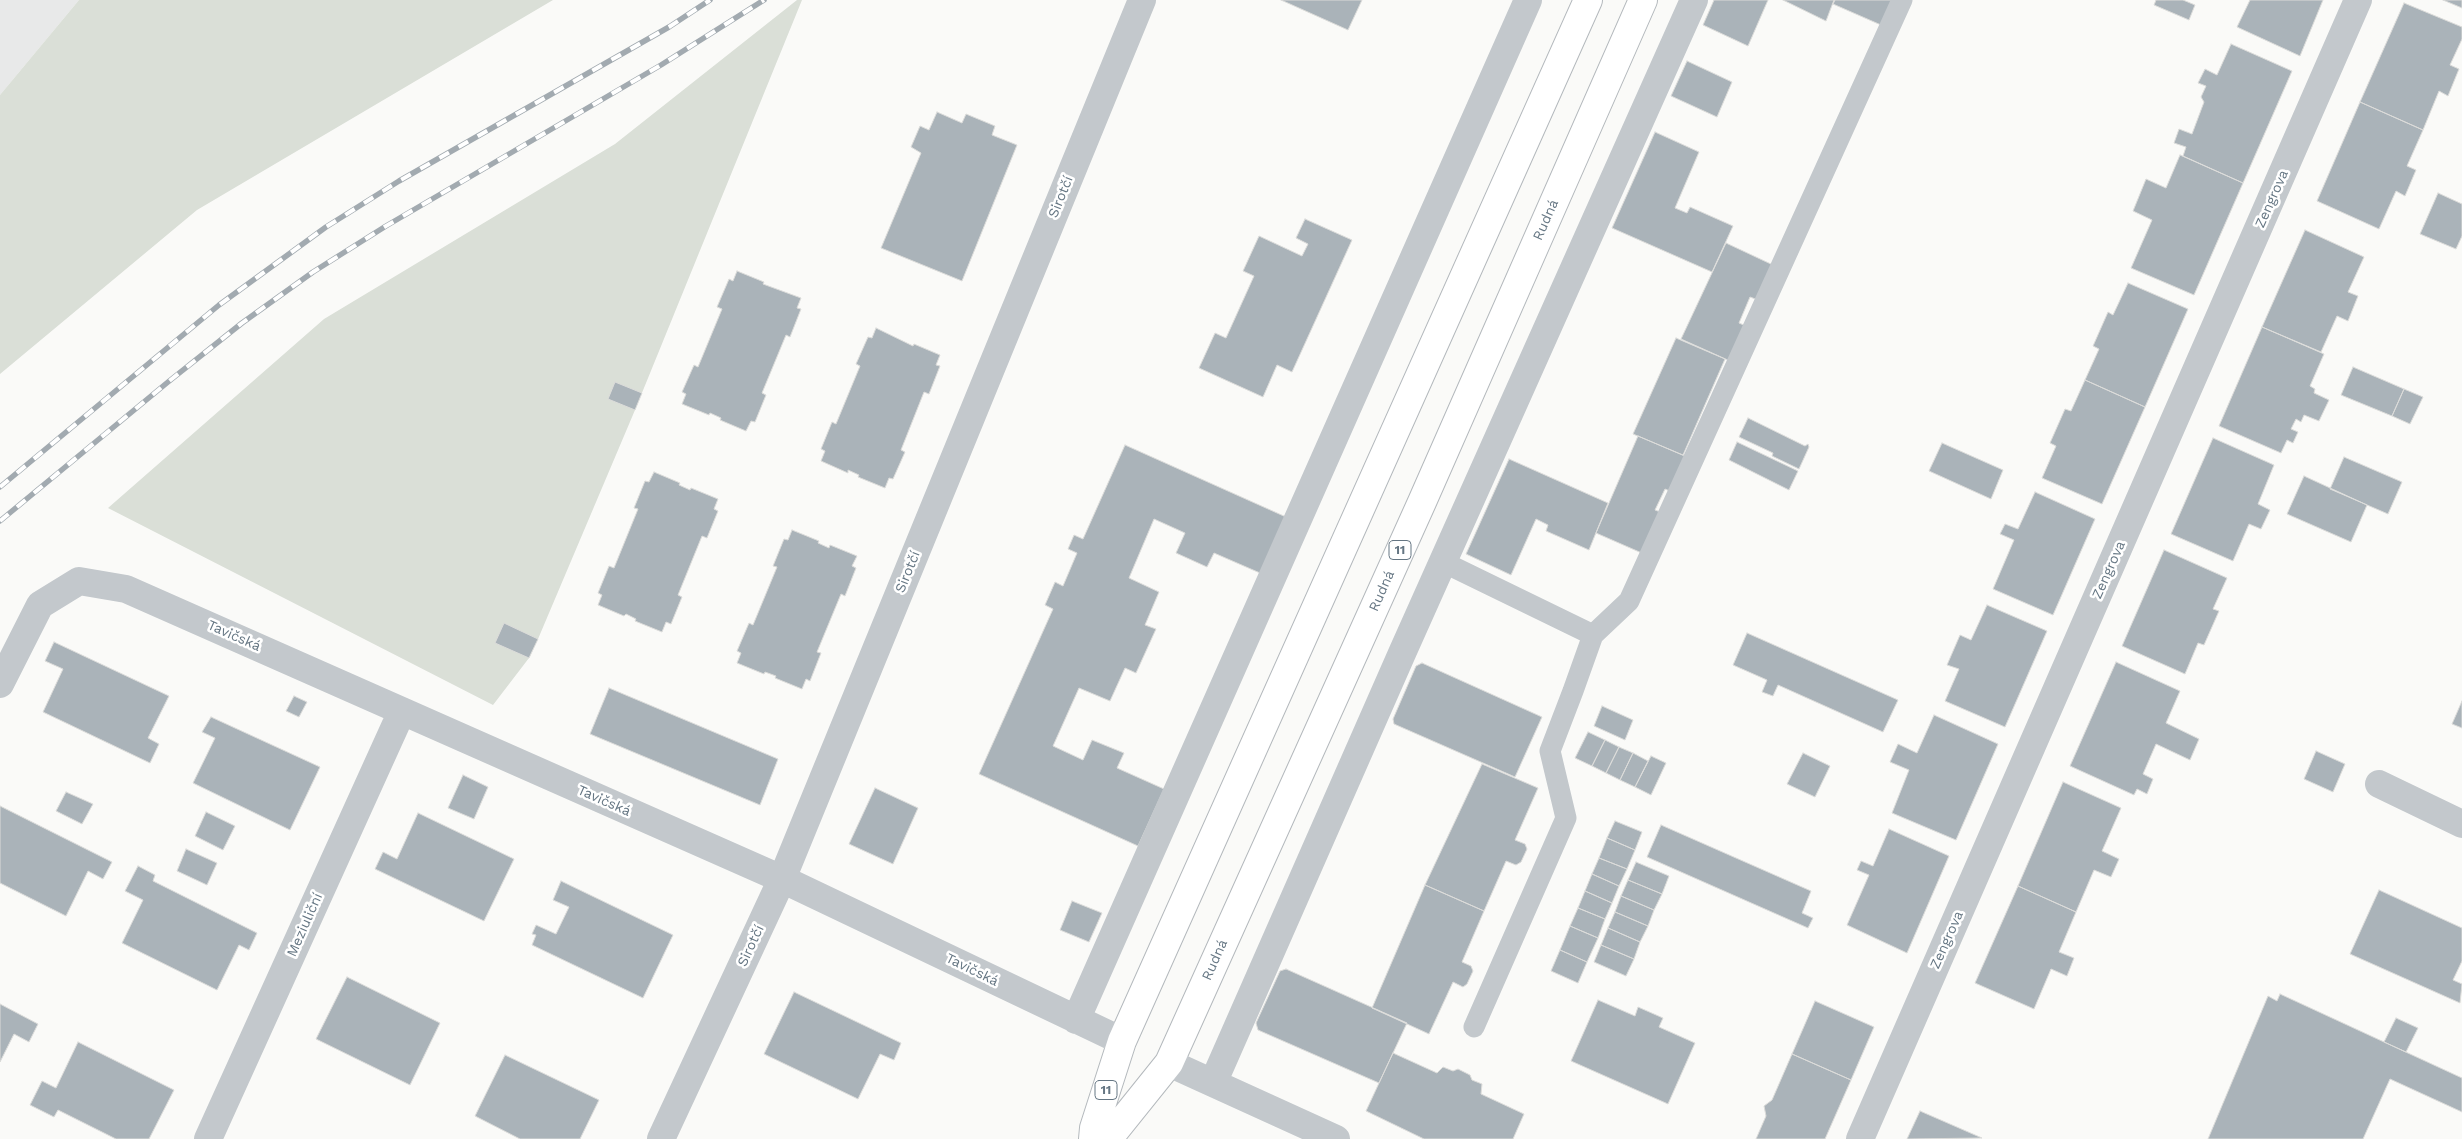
<!DOCTYPE html>
<meta charset="utf-8">
<style>
body{margin:0}
canvas{display:block;background:#fafaf8}
</style>
<canvas width="2462" height="1139"></canvas>
<script>
const ctx = document.querySelector('canvas').getContext('2d');
ctx.lineJoin = 'round';
function fill(path, color) { ctx.fillStyle = color; ctx.fill(path, 'evenodd'); }
const poly = rows => new Path2D(rows.map(r => 'M' + r).join(''));
function stroke(path, color, width, dash) { ctx.strokeStyle = color; ctx.lineWidth = width; ctx.lineCap = dash ? 'butt' : 'round'; ctx.setLineDash(dash || []); ctx.stroke(path); }
function label(font, color, halo, rows, align = 'center') {
  ctx.font = font + ' "Work Sans",sans-serif'; ctx.lineWidth = 5; ctx.setLineDash([]); ctx.textBaseline = 'middle'; ctx.strokeStyle = halo; ctx.fillStyle = color; for (const [text, x, y, turn = 0] of rows) {
    ctx.save(); ctx.translate(x, y); ctx.rotate((+turn || 0) * Math.PI / 180); ctx.textAlign = isNaN(turn) ? turn : align; if (halo) ctx.strokeText(text, 0, 0); ctx.fillText(text, 0, 0); ctx.restore();
  }
}
fill(poly([
 [0,0,79,0,0,95]
]), '#e8e9e9');
fill(poly([
 [79,0,553,0,197,210,0,374,0,95],
 [797,0,802,0,635,410,538,639,529,658,493,705,108,508,324,319,615,144]
]), '#dadfd7');
const building = poly([
 [1281,0,1362,0,1348,30,1281,0],
 [1714,0,1768,0,1748,46,1703,25,1714,0],
 [1783,0,1834,0,1826,21,1783,0],
 [1835,0,1892,0,1881,25,1833,4,1835,0],
 [2156,0,2183,0,2195,5,2189,20,2154,5,2156,0],
 [2250,0,2323,0,2300,56,2237,27,2250,0],
 [2443,0,2462,0,2462,8,2443,0],
 [2404,3,2462,27,2462,39,2450,65,2459,69,2448,96,2439,91,2423,130,2360,102,2404,3],
 [2231,44,2292,71,2243,183,2183,156,2186,147,2174,143,2179,129,2192,134,2204,102,2201,97,2206,86,2198,83,2205,69,2217,75,2231,44],
 [1687,61,1732,82,1717,117,1671,96,1687,61],
 [2360,102,2423,130,2407,166,2416,170,2405,196,2396,191,2379,229,2317,201,2360,102],
 [937,112,962,123,966,114,995,126,992,135,1017,145,962,281,881,248,921,153,911,147,920,126,929,130,937,112],
 [1655,132,1699,152,1675,208,1687,213,1690,207,1733,226,1712,272,1612,228,1655,132],
 [2180,155,2243,183,2194,295,2131,268,2152,220,2133,211,2146,179,2166,188,2180,155],
 [2438,193,2462,204,2462,236,2456,249,2420,234,2438,193],
 [1305,219,1352,240,1292,372,1277,365,1263,397,1199,368,1215,333,1226,338,1254,276,1243,271,1259,236,1302,256,1308,244,1296,238,1305,219],
 [2305,230,2364,257,2348,292,2358,296,2348,321,2337,316,2321,352,2262,327,2305,230],
 [1726,243,1773,265,1758,300,1750,297,1739,323,1746,326,1730,361,1681,339,1726,243],
 [737,271,764,282,763,284,801,298,797,308,801,309,790,337,786,335,762,393,766,395,755,422,751,421,746,431,720,420,721,418,710,413,709,415,682,404,686,394,682,392,694,365,698,367,722,309,717,307,729,279,733,281,737,271],
 [2128,283,2188,309,2145,407,2085,380,2099,349,2093,346,2108,312,2113,315,2128,283],
 [2262,327,2324,354,2310,386,2315,389,2314,393,2329,400,2319,421,2304,415,2301,422,2296,419,2291,429,2298,432,2293,443,2287,440,2281,453,2219,426,2262,327],
 [876,328,913,346,914,344,940,355,936,365,940,366,929,394,924,392,901,450,905,452,893,479,889,478,885,488,858,477,859,475,848,470,848,473,821,461,825,451,821,449,832,422,836,424,860,366,856,364,868,337,872,338,876,328],
 [1676,338,1725,359,1683,455,1633,434,1676,338],
 [2353,367,2404,389,2392,416,2341,395,2353,367],
 [2085,380,2145,407,2102,504,2042,478,2056,446,2050,443,2065,409,2071,411,2085,380],
 [615,382,642,393,635,410,608,399,615,382],
 [2404,389,2423,397,2410,424,2392,416,2404,389],
 [1748,418,1805,446,1808,444,1809,447,1799,469,1772,456,1773,453,1739,437,1748,418],
 [1638,436,1687,457,1672,492,1665,489,1655,510,1663,513,1644,554,1596,533,1638,436],
 [2213,438,2274,465,2258,504,2270,510,2261,529,2249,524,2233,561,2171,534,2213,438],
 [1737,442,1798,471,1789,490,1729,460,1737,442],
 [1942,443,2003,470,1991,499,1929,471,1942,443],
 [1125,445,1286,517,1260,573,1214,553,1207,567,1176,553,1185,533,1154,519,1129,578,1159,592,1145,625,1156,629,1136,673,1125,668,1110,701,1079,688,1053,746,1083,760,1092,740,1124,753,1117,768,1164,789,1138,846,979,774,1053,609,1045,605,1055,582,1063,586,1077,553,1068,549,1074,535,1083,539,1125,445],
 [2344,457,2402,482,2388,514,2330,489,2344,457],
 [1509,459,1608,503,1589,550,1546,531,1548,525,1536,519,1511,575,1466,554,1509,459],
 [654,472,680,483,679,485,690,490,691,488,718,499,714,509,718,511,707,538,702,536,678,595,682,597,671,624,666,622,662,632,635,621,636,619,626,614,624,616,598,605,602,595,598,593,609,566,614,568,638,509,634,508,645,481,649,482,654,472],
 [2304,476,2367,505,2351,542,2287,514,2304,476],
 [2035,492,2095,519,2053,615,1993,589,2014,540,2000,534,2005,524,2018,529,2035,492],
 [792,530,819,541,818,543,829,548,830,545,857,556,852,566,856,568,845,596,841,594,817,652,821,653,810,681,806,679,802,689,775,678,776,676,765,672,764,674,737,663,741,653,737,651,749,623,753,625,777,567,773,566,784,539,788,540,792,530],
 [2164,550,2227,578,2213,609,2219,611,2204,645,2198,643,2185,674,2122,646,2164,550],
 [1987,605,2047,631,2005,727,1945,701,1959,669,1947,665,1960,635,1971,640,1987,605],
 [504,623,538,639,529,658,495,643,504,623],
 [1747,633,1898,700,1883,732,1778,685,1773,696,1762,692,1767,680,1733,665,1747,633],
 [54,642,169,696,148,738,159,744,150,763,43,712,63,669,45,661,54,642],
 [2116,662,2180,691,2166,723,2199,739,2190,760,2156,744,2143,774,2153,779,2147,794,2137,789,2134,795,2070,766,2116,662],
 [1422,663,1542,717,1515,777,1394,724,1393,719,1416,666,1422,663],
 [609,688,778,759,760,805,590,734,609,688],
 [294,696,307,702,299,717,286,711,294,696],
 [2462,701,2462,728,2452,724,2462,701],
 [1602,706,1633,720,1625,740,1594,726,1602,706],
 [1934,715,1998,744,1956,840,1892,813,1909,770,1890,762,1898,744,1917,753,1934,715],
 [211,717,320,767,290,830,193,783,215,738,202,732,211,717],
 [1588,732,1605,740,1592,766,1575,758,1588,732],
 [1605,740,1619,747,1606,773,1592,766,1605,740],
 [1619,747,1633,753,1620,780,1606,773,1619,747],
 [2316,751,2345,764,2333,792,2304,779,2316,751],
 [1633,753,1648,761,1635,787,1620,780,1633,753],
 [1803,753,1830,766,1815,797,1787,784,1803,753],
 [1651,756,1666,763,1651,795,1635,787,1651,756],
 [1482,764,1538,788,1515,840,1525,844,1527,849,1521,862,1516,865,1506,861,1484,911,1425,885,1482,764],
 [463,775,488,787,474,819,448,808,463,775],
 [2063,782,2121,808,2102,851,2119,859,2111,877,2094,870,2076,912,2018,886,2063,782],
 [875,788,918,808,893,864,849,844,875,788],
 [66,792,93,804,82,824,56,811,66,792],
 [0,806,112,862,103,879,88,871,66,916,0,883,0,806],
 [206,812,235,826,223,850,195,836,206,812],
 [418,813,514,859,484,921,375,869,383,852,397,859,418,813],
 [1615,821,1642,832,1635,850,1607,838,1615,821],
 [1661,825,1811,891,1802,913,1813,918,1808,928,1647,857,1661,825],
 [1889,829,1949,856,1907,953,1847,925,1869,875,1857,870,1861,861,1873,866,1889,829],
 [1607,838,1635,850,1627,869,1599,858,1607,838],
 [186,849,217,863,207,885,177,871,186,849],
 [1599,858,1627,869,1619,886,1592,874,1599,858],
 [1636,862,1669,876,1662,894,1628,880,1636,862],
 [138,866,155,875,153,881,257,933,249,950,239,945,217,990,122,943,143,900,125,891,138,866],
 [1592,874,1619,886,1612,903,1585,891,1592,874],
 [1628,880,1662,894,1654,910,1621,896,1628,880],
 [561,881,673,935,643,998,532,945,536,935,532,934,536,925,556,934,569,907,553,900,561,881],
 [1425,885,1484,911,1462,962,1471,966,1473,971,1467,984,1463,987,1453,982,1429,1034,1372,1008,1425,885],
 [2018,886,2076,912,2059,952,2074,958,2067,976,2051,969,2034,1009,1975,983,2018,886],
 [2379,890,2462,928,2462,961,2453,980,2462,984,2460,1003,2350,954,2379,890],
 [1585,891,1612,903,1605,919,1578,908,1585,891],
 [1621,896,1654,910,1648,926,1615,912,1621,896],
 [1072,901,1102,913,1089,942,1060,930,1072,901],
 [1578,908,1605,919,1598,938,1570,926,1578,908],
 [1615,912,1648,926,1640,942,1608,928,1615,912],
 [1570,926,1598,938,1587,962,1560,950,1570,926],
 [1608,928,1640,942,1634,959,1601,945,1608,928],
 [1601,945,1634,959,1626,976,1594,962,1601,945],
 [1560,950,1587,962,1578,983,1551,971,1560,950],
 [1286,969,1407,1023,1379,1083,1258,1030,1256,1023,1280,971,1286,969],
 [347,977,440,1023,410,1085,316,1039,347,977],
 [794,992,901,1043,894,1060,880,1054,858,1099,764,1054,794,992],
 [2280,994,2462,1078,2462,1112,2390,1079,2363,1139,2208,1139,2268,996,2277,1001,2280,994],
 [1598,1000,1635,1016,1638,1007,1663,1018,1659,1027,1695,1043,1668,1104,1571,1061,1598,1000],
 [1815,1001,1874,1027,1851,1080,1792,1054,1815,1001],
 [0,1004,38,1024,29,1042,14,1034,0,1062,0,1004],
 [2396,1018,2418,1028,2406,1052,2384,1042,2396,1018],
 [78,1042,174,1090,149,1139,116,1139,58,1110,54,1117,30,1105,42,1081,56,1088,78,1042],
 [1393,1053,1437,1073,1443,1067,1453,1071,1458,1069,1470,1075,1472,1080,1482,1084,1481,1094,1524,1114,1513,1139,1424,1139,1366,1111,1393,1053],
 [1792,1054,1851,1080,1825,1139,1756,1139,1766,1116,1764,1106,1772,1100,1792,1054],
 [505,1055,599,1100,580,1139,520,1139,475,1116,505,1055],
 [1920,1111,1982,1138,1907,1139,1920,1111]
]);
fill(building, '#aab3b9');
stroke(building, '#dcdcda', 1);
const highway = poly([
 [1093,1139,1094,1128,1122,1041,1588,0],
 [1108,1139,1169,1063,1422,502,1643,0]
]);
stroke(highway, '#b4b9bd', 30);
stroke(poly([
 [1443,562,1593,635,1573,691,1550,751,1566,818,1474,1027],
 [1593,635,1629,601,1902,0]
]), '#c3c8cc', 21);
stroke(poly([
 [0,684,40,605,79,581,126,589,782,879,1122,1041],
 [2379,784,2462,824],
 [1076,1020,1528,0],
 [1169,1063,1336,1139],
 [1213,1083,1403,651,1694,0],
 [208,1139,402,711],
 [661,1139,782,879,1142,0],
 [1860,1139,2358,0]
]), '#c3c8cc', 28);
stroke(highway, '#fff', 28);
const rail = poly([
 [0,487,219,305,326,227,399,181,669,27,710,0],
 [0,521,168,382,242,323,313,272,386,226,661,65,764,0]
]);
stroke(rail, '#a2aab0', 5.5);
stroke(rail, '#fff', 4, [11]);
for (const [x, y, w] of [
 [1400,550,22],
 [1106,1090,22]
]) { const box = new Path2D(); box.roundRect(x - w / 2, y - 9.5, w, 19, 4); ctx.fillStyle = '#fff'; ctx.fill(box); stroke(box, '#657683', 1); }
label('bold 12px', '#657683', null, [
 ["11",1400,550],
 ["11",1106,1090]
]);
label('14px', '#657683', '#fff', [
 ["Sirotčí",1061,197,-68],
 ["Zengrova",2272,199,-66],
 ["Rudná",1546,220,-66],
 ["Zengrova",2109,570,-66],
 ["Sirotčí",908,572,-68],
 ["Rudná",1382,591,-66],
 ["Tavičská",234,636,24],
 ["Tavičská",604,801,24],
 ["Meziuliční",305,925,-66],
 ["Zengrova",1947,940,-66],
 ["Sirotčí",751,946,-65],
 ["Rudná",1215,960,-66],
 ["Tavičská",972,970,26]
]);
</script>
